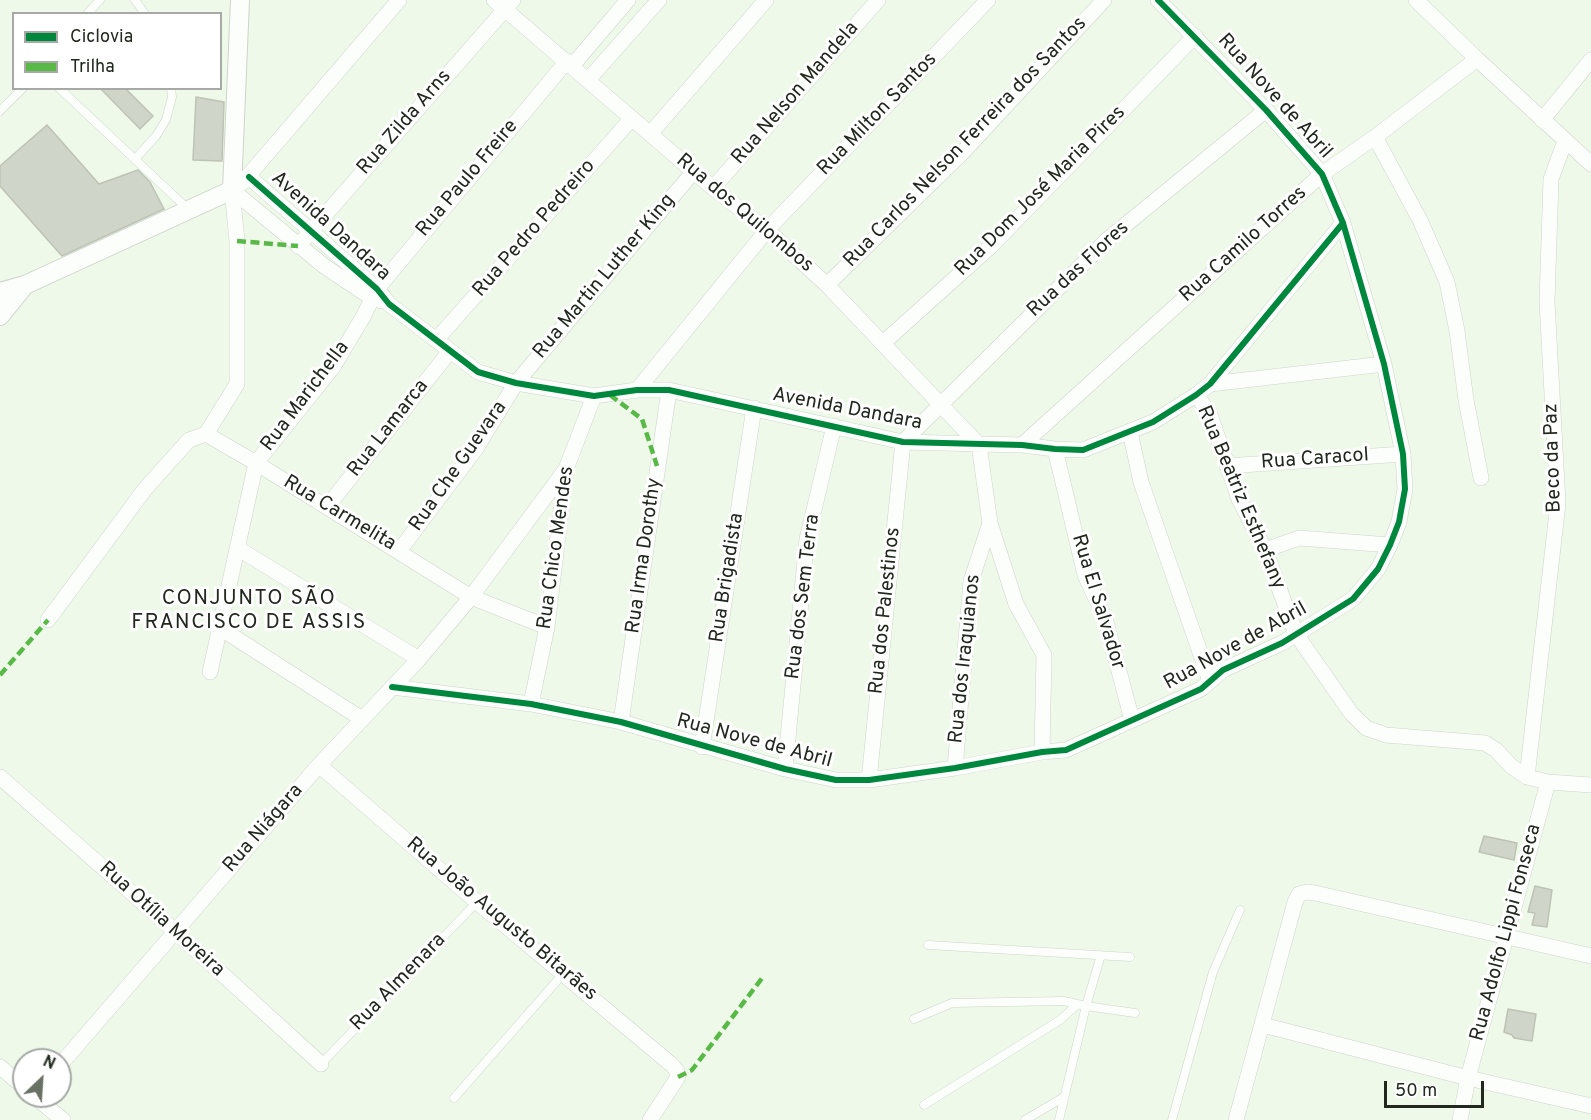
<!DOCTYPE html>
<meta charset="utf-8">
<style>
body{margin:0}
#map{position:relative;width:1591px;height:1120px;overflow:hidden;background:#eef9e9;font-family:Overpass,sans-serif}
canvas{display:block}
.legend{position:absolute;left:12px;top:12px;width:210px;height:78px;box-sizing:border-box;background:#fff;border:2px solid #a6a9a5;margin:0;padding:8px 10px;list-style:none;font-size:18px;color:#21281e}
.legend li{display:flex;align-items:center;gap:12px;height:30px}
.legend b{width:30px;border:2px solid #a6a9a5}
.north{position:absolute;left:12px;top:1048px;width:60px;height:60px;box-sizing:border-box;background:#fff;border:2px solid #a6a9a5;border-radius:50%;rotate:25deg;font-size:16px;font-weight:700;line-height:24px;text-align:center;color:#21281e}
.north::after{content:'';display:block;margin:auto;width:21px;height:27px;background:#697165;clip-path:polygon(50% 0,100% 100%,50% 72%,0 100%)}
.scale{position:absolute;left:1384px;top:1081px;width:100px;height:27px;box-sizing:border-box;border:3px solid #21281e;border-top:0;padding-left:8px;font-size:18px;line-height:21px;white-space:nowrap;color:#21281e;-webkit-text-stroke:4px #fff;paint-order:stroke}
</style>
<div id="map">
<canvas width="1591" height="1120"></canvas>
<ul class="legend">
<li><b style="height:8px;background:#00873e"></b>Ciclovia</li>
<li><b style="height:8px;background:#58b947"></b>Trilha</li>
</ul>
<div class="north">N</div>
<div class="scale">50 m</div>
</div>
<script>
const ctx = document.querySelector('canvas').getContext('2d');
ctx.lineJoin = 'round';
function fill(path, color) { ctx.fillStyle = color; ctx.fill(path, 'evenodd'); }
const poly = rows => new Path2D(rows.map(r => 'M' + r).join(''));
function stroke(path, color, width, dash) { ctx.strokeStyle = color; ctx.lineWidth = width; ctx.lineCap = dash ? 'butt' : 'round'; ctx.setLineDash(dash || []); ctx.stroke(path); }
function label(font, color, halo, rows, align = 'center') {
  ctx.font = font + ' Overpass,sans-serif'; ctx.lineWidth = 6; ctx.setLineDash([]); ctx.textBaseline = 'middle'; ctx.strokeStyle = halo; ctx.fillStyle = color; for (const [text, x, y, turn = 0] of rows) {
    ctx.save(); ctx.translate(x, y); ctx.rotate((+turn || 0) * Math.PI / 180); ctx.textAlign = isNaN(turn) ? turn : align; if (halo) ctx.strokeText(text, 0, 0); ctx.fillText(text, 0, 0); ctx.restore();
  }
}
const building = poly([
 [100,88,125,88,153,116,140,129,100,88],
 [196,97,224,102,222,161,193,160,196,97],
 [47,125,99,184,138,170,150,182,164,209,62,256,0,186,0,166,47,125],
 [1484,836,1517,843,1514,860,1479,852,1484,836],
 [1535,886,1552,890,1547,927,1532,925,1535,913,1528,912,1535,886],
 [1508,1009,1536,1014,1532,1041,1514,1038,1512,1035,1504,1032,1508,1009]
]);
fill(building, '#d0d5c9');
stroke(building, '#bdc3b5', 1.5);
const service = poly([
 [135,0,145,14],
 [87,14,100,0],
 [59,88,189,210],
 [0,111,23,88],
 [135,159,156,136,166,120,172,97,171,88],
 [928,945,1130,957],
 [1101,955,1086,1006,1135,1013],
 [914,1019,952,1003,1064,1001,1086,1006,1059,1120],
 [321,1064,477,902],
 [454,1098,563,974],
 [924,1105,1060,1020,1078,1004],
 [1025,1120,1064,1097],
 [1172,1120,1213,972,1240,910]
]);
const minor = poly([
 [494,0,713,188,767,230,827,285,979,445,990,523,971,581,955,768],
 [1416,0,1477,59,1591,164],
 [572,66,628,0],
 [588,80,659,0],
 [1542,120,1591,60],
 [650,134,766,0],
 [1375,137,1420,220,1447,282,1457,331,1466,400,1481,478],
 [249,177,377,289,389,304,478,372,516,383,594,396,637,390,669,390,903,442,1022,445,1055,449,1083,450,1153,422,1196,395,1210,384,1343,223],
 [242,183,399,0],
 [713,188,878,0],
 [232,190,324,266,372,298,381,301],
 [298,246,513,0],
 [827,285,963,152,1104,0],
 [437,339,632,118],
 [883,343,991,246,1195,36],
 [1210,384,1384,364],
 [637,390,767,230,988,0],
 [1196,395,1209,412,1239,499,1265,550,1296,634,1351,713,1366,728,1386,735,1485,743,1496,750,1511,766,1527,777,1548,782,1591,785],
 [1130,432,1141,482,1210,681],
 [206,434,256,463,471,597,547,627],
 [1022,445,1322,174,1375,137,1477,59],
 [1055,449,1085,575,1105,618,1132,720],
 [1227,466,1403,454],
 [327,507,450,351],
 [990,523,1016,604,1044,655,1042,752],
 [237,548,419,659],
 [1265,550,1299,538,1390,545],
 [399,551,475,450,516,383,694,171],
 [48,620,145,489,189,440,206,434,237,384,237,241,232,190],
 [220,628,362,719],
 [210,672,256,463,333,367,363,317,377,289,567,61],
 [392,687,531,704,621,722,785,769,836,780,869,780,955,768,1042,752,1066,750,1201,689,1223,670,1282,643,1353,599,1378,569,1390,545,1399,522,1405,489,1403,454,1384,364,1343,223,1322,174,1266,110,1158,0],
 [531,704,547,627,566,469,594,396],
 [621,722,669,390],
 [702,747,754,408],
 [319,765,477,902,672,1065,677,1071,678,1077,650,1120],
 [785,769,807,539,834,426],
 [0,777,175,931,321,1064],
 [1527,777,1558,503,1547,302,1551,179,1565,141],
 [869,780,903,442,1107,240,1266,110],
 [1263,1025,1468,1078,1591,1106],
 [60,1065,319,765,419,659,471,597,566,469],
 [0,1067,24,1087],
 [34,1096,63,1120],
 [1236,1120,1295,902,1299,894,1307,892,1315,893,1591,956],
 [1460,1120,1468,1078,1548,782]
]);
const tertiary = poly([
 [0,292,25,285,232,190,240,0],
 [0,316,25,285]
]);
stroke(service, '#cdd5c9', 9);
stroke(minor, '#cdd5c9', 16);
stroke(tertiary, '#cdd5c9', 20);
stroke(service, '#fcfefc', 8);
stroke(minor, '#fcfefc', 15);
stroke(tertiary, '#fcfefc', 18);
stroke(poly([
 [237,241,298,246],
 [610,395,642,419,657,466],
 [0,675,48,620],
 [678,1077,692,1070,763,977]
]), '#58b947', 4.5, [9, 4.5]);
stroke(poly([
 [249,177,377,289,389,304,478,372,516,383,594,396,637,390,669,390,903,442,1022,445,1055,449,1083,450,1153,422,1196,395,1210,384,1343,223],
 [392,687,531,704,621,722,785,769,836,780,869,780,955,768,1042,752,1066,750,1201,689,1223,670,1282,643,1353,599,1378,569,1390,545,1399,522,1405,489,1403,454,1384,364,1343,223,1322,174,1266,110,1158,0]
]), '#00873e', 6);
label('20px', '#21281e', '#fff', [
 ["Rua Nelson Mandela",796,94,-49],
 ["Rua Nove de Abril",1274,97,48],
 ["Rua Milton Santos",878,115,-46],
 ["Rua Zilda Arns",405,123,-49],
 ["Rua Carlos Nelson Ferreira dos Santos",966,143,-46],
 ["Rua Paulo Freire",468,179,-50],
 ["Rua Dom José Maria Pires",1041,192,-45],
 ["Rua dos Quilombos",744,214,40],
 ["Avenida Dandara",330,227,42],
 ["Rua Pedro Pedreiro",535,229,-49],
 ["Rua Camilo Torres",1244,245,-42],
 ["Rua das Flores",1079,270,-43],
 ["Rua Martin Luther King",605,277,-50],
 ["Rua Marichella",306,397,-53],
 ["Avenida Dandara",847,410,11],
 ["Rua Lamarca",389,429,-52],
 ["Beco da Paz",1554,458,-92],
 ["Rua Caracol",1315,460,-4],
 ["Rua Che Guevara",459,467,-55],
 ["Rua Beatriz Esthefany",1240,498,67],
 ["Rua Carmelita",339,514,31],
 ["Rua Chico Mendes",557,548,-82],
 ["Rua Irma Dorothy",645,556,-82],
 ["Rua Brigadista",728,578,-81],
 ["Rua dos Sem Terra",804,597,-83],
 ["Rua El Salvador",1097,602,73],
 ["Rua dos Palestinos",886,611,-84],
 ["Rua Nove de Abril",1236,647,-29],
 ["Rua dos Iraquianos",966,659,-84],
 ["Rua Nove de Abril",754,742,15],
 ["Rua Niágara",264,829,-49],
 ["Rua Otília Moreira",161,920,42],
 ["Rua João Augusto Bitarães",501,920,40],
 ["Rua Adolfo Lippi Fonseca",1507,933,-75],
 ["Rua Almenara",399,983,-46]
]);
ctx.letterSpacing = '1.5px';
label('21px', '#21281e', '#fff', [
 ["CONJUNTO SÃO",249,600],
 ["FRANCISCO DE ASSIS",249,624]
]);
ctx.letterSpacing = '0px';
</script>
